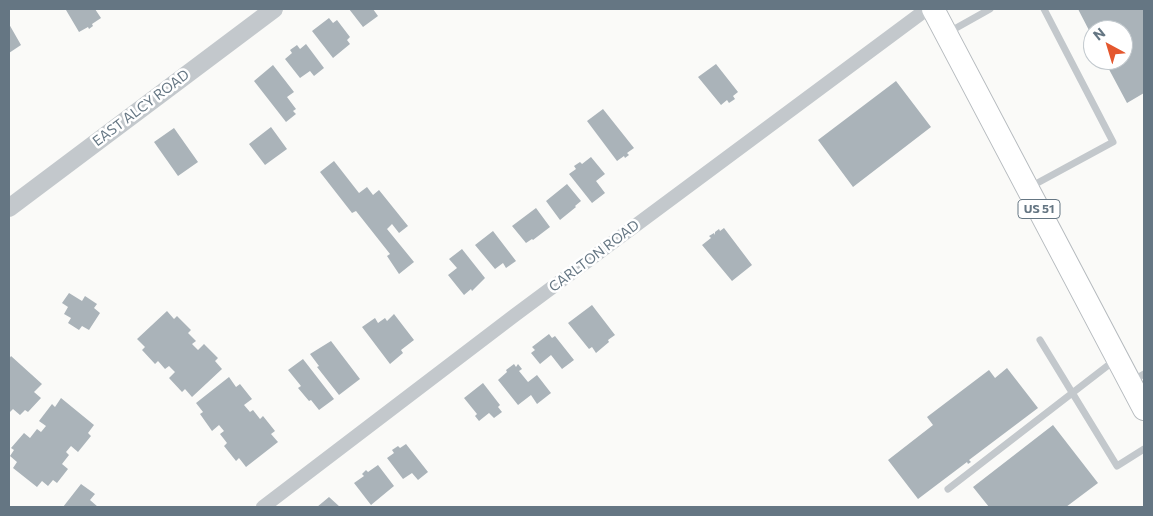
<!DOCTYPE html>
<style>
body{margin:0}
#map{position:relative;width:1153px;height:516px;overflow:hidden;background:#fafaf8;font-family:Commissioner,sans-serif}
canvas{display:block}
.frame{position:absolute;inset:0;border:10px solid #657683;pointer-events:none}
.north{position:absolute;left:1083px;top:20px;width:50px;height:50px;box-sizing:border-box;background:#fff;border:1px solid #c1c8cd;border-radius:50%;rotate:321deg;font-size:14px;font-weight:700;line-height:20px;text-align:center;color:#657683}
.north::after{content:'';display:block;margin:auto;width:18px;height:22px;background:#e4572e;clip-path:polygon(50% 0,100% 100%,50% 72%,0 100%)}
</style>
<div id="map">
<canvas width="1153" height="516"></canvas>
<div class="frame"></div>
<div class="north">N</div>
</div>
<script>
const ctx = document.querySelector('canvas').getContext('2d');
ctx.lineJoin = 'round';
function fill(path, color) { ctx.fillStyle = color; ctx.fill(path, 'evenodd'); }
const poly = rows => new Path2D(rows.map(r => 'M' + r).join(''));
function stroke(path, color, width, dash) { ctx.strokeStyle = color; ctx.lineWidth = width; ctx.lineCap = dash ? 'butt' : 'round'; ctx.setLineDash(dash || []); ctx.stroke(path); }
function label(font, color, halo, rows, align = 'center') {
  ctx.font = font + ' Commissioner,sans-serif'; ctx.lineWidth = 5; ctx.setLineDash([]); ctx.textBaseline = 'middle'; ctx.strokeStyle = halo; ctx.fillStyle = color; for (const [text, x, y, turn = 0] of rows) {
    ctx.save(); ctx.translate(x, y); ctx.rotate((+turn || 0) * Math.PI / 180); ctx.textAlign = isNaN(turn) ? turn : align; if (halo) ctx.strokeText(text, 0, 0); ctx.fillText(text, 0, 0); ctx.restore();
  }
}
fill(poly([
 [68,9,95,9,101,18,92,24,93,26,89,29,88,27,79,32,66,10],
 [349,9,373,9,378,16,363,27],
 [1078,9,1144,9,1144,93,1127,103,1104,60,1123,60,1123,30,1093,30,1093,38],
 [329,18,333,23,337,20,350,37,347,40,350,44,333,58,312,31],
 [9,24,21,45,9,53],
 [306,44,324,68,314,76,310,71,300,78,285,59,292,53,290,50,297,45,300,49],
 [716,64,738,92,733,96,735,99,729,103,727,100,721,105,698,77],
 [273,65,294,92,287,97,296,109,293,111,296,114,286,122,254,81],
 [896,81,931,127,853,187,818,140],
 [603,109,634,148,627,153,629,155,625,158,624,156,617,161,587,121],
 [271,127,287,149,265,165,249,144],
 [174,128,198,162,178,176,154,142],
 [591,157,605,174,596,181,605,193,592,203,569,174,576,169,574,166,580,162,582,164],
 [334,161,359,193,367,187,373,195,379,190,408,226,399,233,392,224,387,229,414,262,399,274,387,256,390,254,356,211,352,213,320,172],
 [567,184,581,201,575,206,576,207,560,220,546,201],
 [536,208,550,227,533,240,532,239,526,243,512,226],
 [724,228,752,265,732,281,702,245,711,238,709,236,714,233,715,235,715,232,719,229,720,231],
 [493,231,516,261,506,268,503,263,495,269,475,245],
 [462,249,485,278,472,291,471,289,464,295,448,275,457,268,449,259],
 [69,293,82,301,85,296,97,304,94,308,100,313,89,330,82,326,79,330,68,323,71,318,64,314,68,307,62,303],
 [592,305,615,335,608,340,609,342,596,353,592,347,589,349,568,323],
 [167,311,174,319,177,316,191,330,188,333,196,341,192,344,198,350,204,344,218,358,215,361,222,369,192,397,185,389,182,392,169,378,175,372,169,366,165,369,158,361,155,364,142,350,145,347,137,339],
 [394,314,414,340,401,350,403,353,390,364,362,327,375,318,378,323,385,318,387,321],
 [549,334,552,338,555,336,574,360,562,369,551,355,540,364,531,353,535,350,532,347],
 [331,341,360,379,339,395,317,367,319,366,310,354],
 [11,356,42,384,34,392,41,398,28,412,25,410,20,415,13,409,9,413,9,359],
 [303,359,334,399,319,410,311,400,309,401,298,388,301,386,288,370],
 [514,364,516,367,518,364,522,369,519,371,528,382,537,375,551,393,537,404,531,395,518,405,498,380,507,372,506,370],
 [1007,368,1038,408,969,460,971,462,968,464,967,462,918,499,888,460,933,425,927,417,989,370,995,378],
 [229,377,236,387,240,384,252,399,244,405,250,412,253,410,260,419,263,416,275,431,271,434,278,442,246,467,239,458,236,461,224,446,227,443,220,434,224,431,219,425,212,431,200,414,203,412,196,403],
 [483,383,500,405,498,407,502,412,494,418,489,413,479,421,475,416,477,414,464,398],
 [61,398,94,425,88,433,91,436,78,452,71,446,66,452,69,455,62,464,68,469,57,483,53,480,48,486,42,481,37,487,13,468,17,462,10,456,14,450,11,448,24,433,30,438,37,429,41,432,46,426,39,421,52,404,55,407],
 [1053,425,1098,483,1066,507,989,507,973,487],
 [406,444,428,472,418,480,412,473,403,479,387,458,394,453,392,450,398,446,400,448],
 [378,465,394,486,371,505,354,483,364,476,362,474,366,470,368,472],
 [81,484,95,494,90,500,98,507,63,507],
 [329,497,340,507,317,507]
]), '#aab3b9');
const primary = poly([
 [933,9,1144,409]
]);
stroke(primary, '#b5babe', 24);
stroke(poly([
 [949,32,990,9],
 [1030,187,1113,142,1044,9],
 [1040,340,1117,466,1144,449],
 [1132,381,1144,374],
 [948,489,1115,360]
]), '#c3c8cc', 7);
stroke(poly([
 [263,507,515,315,927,9]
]), '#c3c8cc', 14);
stroke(poly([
 [9,208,274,9]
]), '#c3c8cc', 18);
stroke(primary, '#fff', 22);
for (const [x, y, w] of [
 [1039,209,42]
]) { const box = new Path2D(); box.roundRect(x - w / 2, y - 9.5, w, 19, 4); ctx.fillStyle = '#fff'; ctx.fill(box); stroke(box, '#657683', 1); }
label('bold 12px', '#657683', null, [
 ["US 51",1039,209]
]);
label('14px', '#657683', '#fff', [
 ["EAST ALCY ROAD",141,108,-37],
 ["CARLTON ROAD",594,256,-37]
]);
</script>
